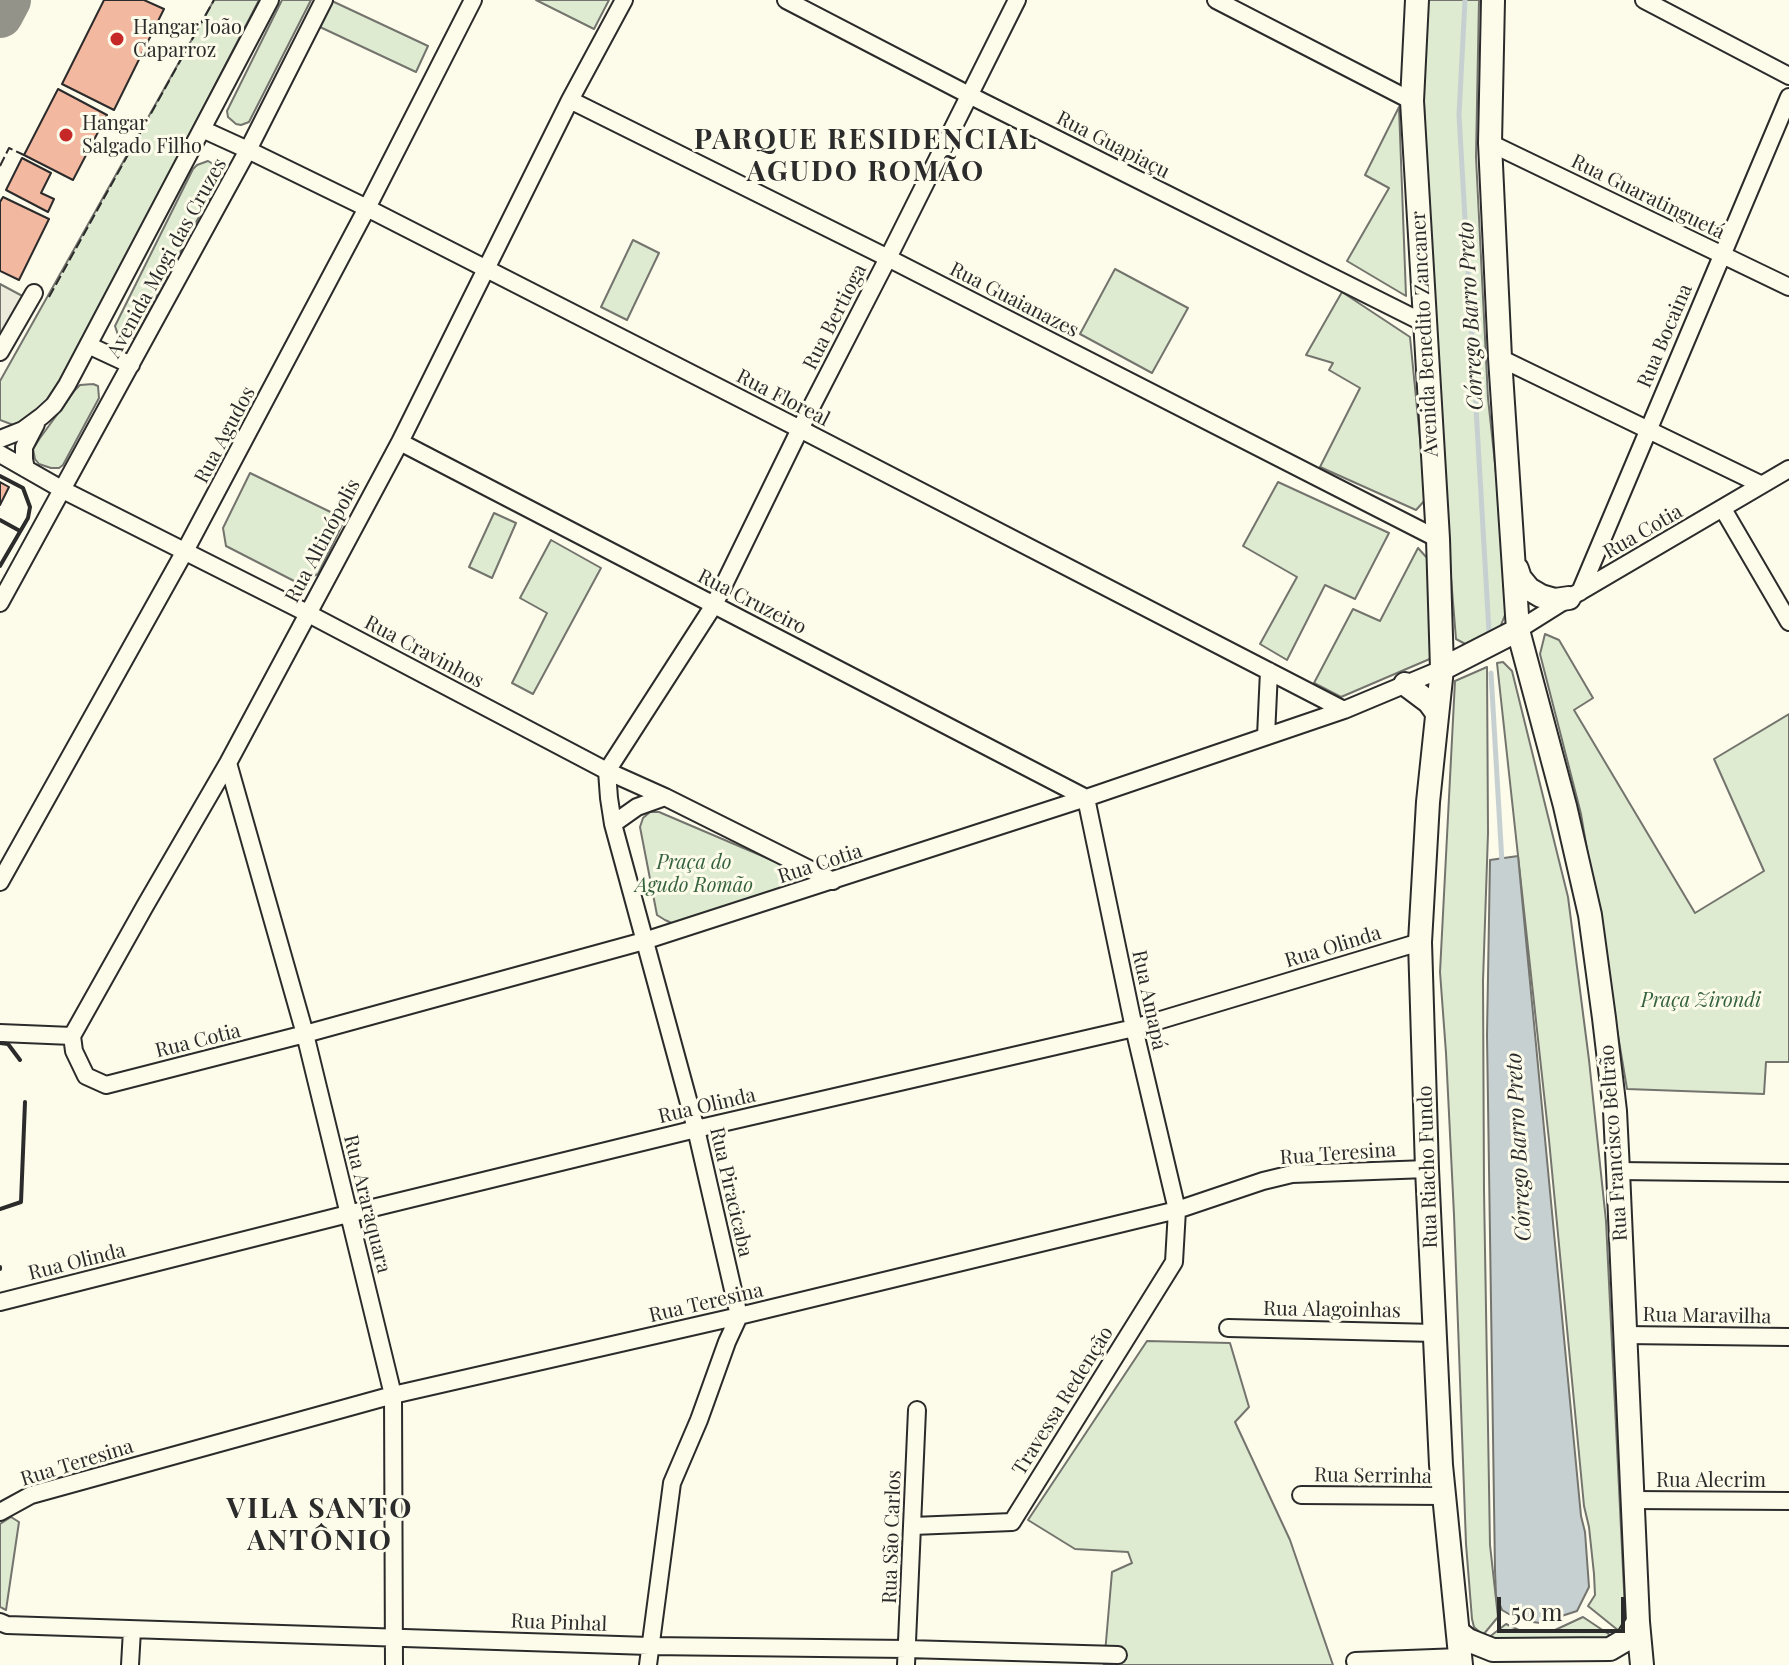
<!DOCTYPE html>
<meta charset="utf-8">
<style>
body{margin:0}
#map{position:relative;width:1789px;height:1665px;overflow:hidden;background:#fdfbea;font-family:"Playfair Display",serif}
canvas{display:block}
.scale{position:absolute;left:1497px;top:1597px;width:128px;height:36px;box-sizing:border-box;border:4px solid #2b2b2b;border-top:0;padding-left:10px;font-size:24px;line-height:28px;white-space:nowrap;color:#2b2b2b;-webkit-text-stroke:6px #fdfbea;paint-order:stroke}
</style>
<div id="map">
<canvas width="1789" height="1665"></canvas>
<div class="scale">50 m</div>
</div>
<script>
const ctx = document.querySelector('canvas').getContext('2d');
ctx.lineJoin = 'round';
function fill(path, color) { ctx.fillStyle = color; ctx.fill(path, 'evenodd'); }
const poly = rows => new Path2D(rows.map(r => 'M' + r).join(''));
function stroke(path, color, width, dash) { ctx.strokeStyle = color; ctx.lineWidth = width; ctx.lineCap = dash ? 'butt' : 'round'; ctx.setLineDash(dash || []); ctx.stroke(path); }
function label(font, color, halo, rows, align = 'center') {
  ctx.font = font + ' "Playfair Display",serif'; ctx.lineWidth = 6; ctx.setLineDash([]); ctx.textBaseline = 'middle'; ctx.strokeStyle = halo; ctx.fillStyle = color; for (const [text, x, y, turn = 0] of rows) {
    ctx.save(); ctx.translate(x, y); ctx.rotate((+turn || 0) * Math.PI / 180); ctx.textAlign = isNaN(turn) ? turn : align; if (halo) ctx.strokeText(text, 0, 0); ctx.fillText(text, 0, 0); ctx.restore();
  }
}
const green = poly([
 [214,0,259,0,56,392,39,412,16,426,0,420,0,381,214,0],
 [282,0,311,0,249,122,241,125,236,124,228,117,227,111,282,0],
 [536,0,609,0,594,29,536,0],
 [1426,0,1479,0,1476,157,1488,398,1504,549,1505,596,1505,615,1499,630,1469,646,1456,639,1429,307,1423,62,1426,0],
 [332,1,428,46,416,72,320,27,332,1],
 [1399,107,1406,296,1347,261,1389,188,1365,175,1399,107],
 [208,161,218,167,220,173,219,179,136,336,133,338,119,338,115,326,193,169,197,165,208,161],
 [633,240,659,253,627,320,601,307,633,240],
 [1115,269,1188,308,1152,373,1080,334,1115,269],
 [1342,292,1410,337,1426,499,1416,510,1320,467,1360,388,1329,370,1333,363,1306,355,1342,292],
 [93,384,98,386,99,398,63,465,59,468,51,468,39,464,35,459,33,449,40,438,75,390,80,385,93,384],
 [250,473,345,519,318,574,298,583,226,546,223,528,250,473],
 [1278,482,1389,533,1355,599,1325,585,1287,660,1260,644,1297,577,1243,546,1278,482],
 [494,513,516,523,492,578,469,567,494,513],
 [551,540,601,568,533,694,512,683,547,613,520,598,551,540],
 [1418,548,1428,559,1432,658,1341,697,1314,683,1353,609,1380,621,1418,548],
 [1545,634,1559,640,1593,698,1574,710,1695,913,1764,871,1714,759,1789,714,1789,1062,1766,1062,1764,1094,1627,1089,1581,814,1540,654,1545,634],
 [1503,662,1512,671,1568,897,1589,1060,1606,1221,1625,1611,1623,1622,1619,1631,1588,1606,1595,1595,1594,1574,1589,1527,1584,1506,1549,1140,1497,663,1503,662],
 [1487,667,1488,833,1483,981,1484,1191,1490,1545,1498,1617,1483,1635,1474,1627,1472,1619,1466,1544,1454,1215,1446,1053,1440,972,1455,681,1487,667],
 [650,812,659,812,795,870,800,879,795,886,676,925,665,920,657,915,640,827,643,818,650,812],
 [1147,1341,1230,1343,1249,1407,1235,1422,1290,1540,1333,1665,1104,1665,1112,1572,1132,1563,1128,1552,1075,1549,1028,1520,1147,1341],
 [11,1517,19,1522,6,1610,0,1607,0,1524,11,1517],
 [1583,1617,1613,1637,1597,1639,1497,1641,1488,1638,1506,1624,1523,1632,1537,1632,1555,1630,1583,1617]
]);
fill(green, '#deebd1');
stroke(green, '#74746e', 2);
const parking = poly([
 [0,284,28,299,0,341,0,284]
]);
fill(parking, '#eceadb');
stroke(parking, '#74746e', 2);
const water = poly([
 [1518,856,1581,1516,1585,1532,1589,1587,1577,1611,1540,1623,1519,1620,1502,1610,1496,1596,1495,1570,1487,1035,1490,860,1518,856]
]);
fill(water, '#c7d0d0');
stroke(water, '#74746e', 2);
stroke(poly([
 [1465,0,1459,115,1489,632],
 [1491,673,1502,863]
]), '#c7d0d0', 5);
stroke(poly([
 [0,15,8,0]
]), '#94938a', 46);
const building = poly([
 [104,0,144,0,164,9,114,110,62,84,104,0],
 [58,89,107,115,73,180,24,155,58,89],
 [22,158,51,173,41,193,54,199,48,212,6,190,22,158],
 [3,197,49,219,19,280,0,271,0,202,3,197],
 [0,482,9,487,0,505,0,482]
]);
fill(building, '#f2b8a0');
stroke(building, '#2b2b2b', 2);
const street = poly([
 [624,0,570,100,400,442,228,763,145,906,72,1036,74,1051,86,1076,106,1085,305,1034,644,941,1086,798,1344,710,1442,669],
 [786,0,969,95,1424,323],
 [1216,0,1412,101],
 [1644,0,1789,76],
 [570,100,888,258,1438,539],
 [202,129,248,150,367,208,800,429,1344,710],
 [1490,143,1789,287],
 [88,345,131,365],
 [0,352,34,293],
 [1500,358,1762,485],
 [0,439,23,430,42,416,54,405,67,385,270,0],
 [400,442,1086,798,1134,1028,1177,1210,1174,1262,1012,1522,913,1526],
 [0,454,63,490,307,613,607,771,665,797,833,881],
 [26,469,24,459,24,447,36,424],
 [1723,509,1789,622],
 [1580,592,1789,97],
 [0,603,248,150,324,0],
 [1518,630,1569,598,1789,469],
 [1266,736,1269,671],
 [228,763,305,1034,393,1395,394,1665],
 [607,771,609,798,613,824,696,1129,739,1316,727,1342,699,1420,672,1483,648,1665],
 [607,771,714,605,800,429,888,258,1017,0],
 [613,824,637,807,665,797],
 [0,882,185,551,367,208,473,0],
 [0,1033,72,1036],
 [1618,1171,1789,1173],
 [0,1302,348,1214,696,1129,1134,1028,1420,942],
 [1228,1328,1435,1333],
 [1625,1335,1789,1337],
 [1301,1495,1444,1496],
 [1633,1500,1789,1501],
 [0,1512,31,1495,393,1395,739,1316,1177,1210,1263,1181,1292,1174,1427,1169],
 [0,1622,7,1625,649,1646,907,1649,1118,1655],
 [1355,1661,1460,1657],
 [130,1665,132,1630],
 [906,1665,917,1410]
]);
const secondary = poly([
 [1417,0,1412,101,1438,539,1442,669,1428,802,1420,942,1427,1169,1441,1465,1461,1665],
 [1493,0,1490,143,1500,358,1518,630,1565,806,1590,915,1604,1018,1615,1111,1618,1171,1638,1622,1642,1665],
 [1517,569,1520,578,1529,589,1541,596,1555,600,1569,598],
 [1442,669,1518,630],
 [1405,684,1429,702,1437,713],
 [1458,1632,1468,1640,1493,1650,1610,1649,1627,1639,1638,1622]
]);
stroke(street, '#2b2b2b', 20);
stroke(secondary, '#2b2b2b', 26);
stroke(street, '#fdfbea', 16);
stroke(secondary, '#fdfbea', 22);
stroke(poly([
 [0,166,9,148,24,155],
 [49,297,214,0]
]), '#2b2b2b', 2, [10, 4]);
stroke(poly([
 [0,476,23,488,30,507,28,518,0,566],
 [0,520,20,531],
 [0,1043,8,1044,20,1060],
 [0,1209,21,1202,25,1102],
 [0,1267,0,1269]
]), '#2b2b2b', 4);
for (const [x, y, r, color] of [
 [117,39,8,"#c62828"],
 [66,135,8,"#c62828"]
]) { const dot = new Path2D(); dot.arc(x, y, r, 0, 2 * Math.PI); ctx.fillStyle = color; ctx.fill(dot); stroke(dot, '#fdfbea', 3); }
label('20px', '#2b2b2b', '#fdfbea', [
 ["Hangar João",133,28],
 ["Caparroz",133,51],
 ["Hangar",82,124],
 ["Salgado Filho",82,147]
], 'left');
label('20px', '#2b2b2b', '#fdfbea', [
 ["Rua Guapiaçu",1113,145,27],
 ["Rua Guaratinguetá",1648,197,26],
 ["Avenida Mogi das Cruzes",167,258,-61],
 ["Rua Guaianazes",1014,300,27],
 ["Rua Bertioga",835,317,-63],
 ["Avenida Benedito Zancaner",1425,334,-93],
 ["Rua Bocaina",1665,336,-67],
 ["Rua Floreal",783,398,27],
 ["Rua Agudos",225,435,-62],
 ["Rua Cotia",1643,532,-30],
 ["Rua Altinópolis",323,541,-62],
 ["Rua Cruzeiro",752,602,27],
 ["Rua Cravinhos",424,652,28],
 ["Rua Cotia",820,864,-18],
 ["Rua Olinda",1333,947,-17],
 ["Rua Amapá",1149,1000,78],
 ["Rua Cotia",198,1041,-14],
 ["Rua Olinda",707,1106,-13],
 ["Rua Francisco Beltrão",1614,1143,-94],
 ["Rua Teresina",1338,1154,-4],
 ["Rua Riacho Fundo",1428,1167,-92],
 ["Rua Piracicaba",731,1192,77],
 ["Rua Araraquara",367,1204,76],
 ["Rua Olinda",77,1262,-14],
 ["Rua Teresina",706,1303,-13],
 ["Rua Alagoinhas",1332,1310,1],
 ["Rua Maravilha",1707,1316,1],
 ["Travessa Redenção",1063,1401,-58],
 ["Rua Teresina",77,1463,-17],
 ["Rua Serrinha",1373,1476,1],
 ["Rua Alecrim",1711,1481],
 ["Rua São Carlos",892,1537,-88],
 ["Rua Pinhal",559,1623,2]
]);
label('italic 20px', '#34623c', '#fdfbea', [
 ["Praça do",694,863],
 ["Agudo Romão",694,886],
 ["Praça Zirondi",1701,1001]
]);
label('italic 22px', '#2b2b2b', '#fdfbea', [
 ["Córrego Barro Preto",1471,316,-93],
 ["Córrego Barro Preto",1519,1147,-93]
]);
ctx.letterSpacing = '2px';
label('bold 28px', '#2b2b2b', '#fdfbea', [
 ["PARQUE RESIDENCIAL",866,140],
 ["AGUDO ROMÃO",866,172],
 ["VILA SANTO",320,1509],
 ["ANTÔNIO",320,1541]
]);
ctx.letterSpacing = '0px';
</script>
